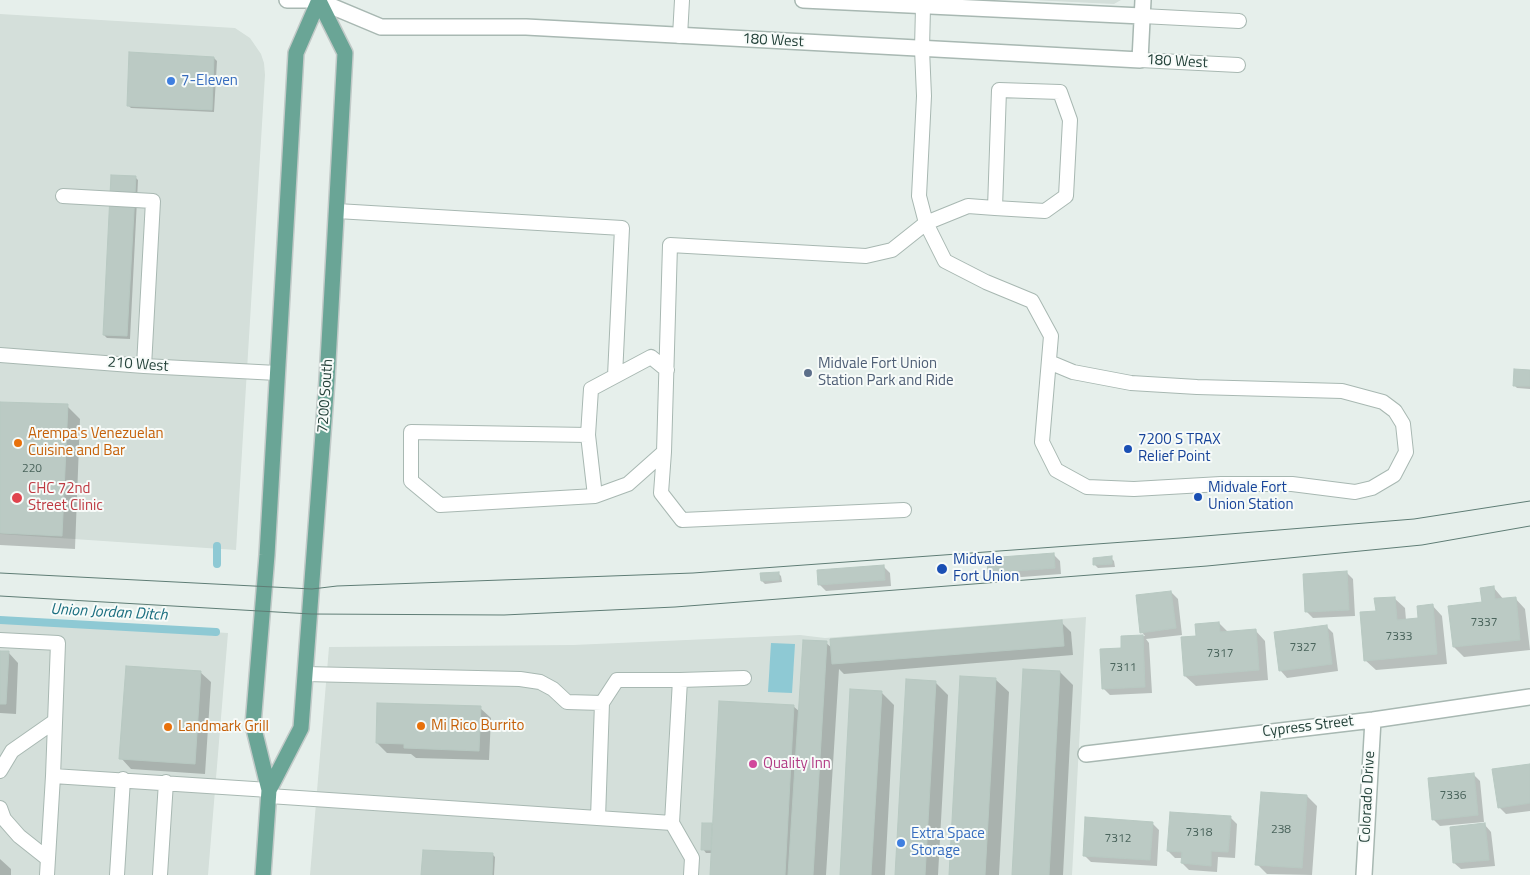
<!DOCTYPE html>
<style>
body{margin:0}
canvas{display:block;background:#e6efeb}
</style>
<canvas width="1530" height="875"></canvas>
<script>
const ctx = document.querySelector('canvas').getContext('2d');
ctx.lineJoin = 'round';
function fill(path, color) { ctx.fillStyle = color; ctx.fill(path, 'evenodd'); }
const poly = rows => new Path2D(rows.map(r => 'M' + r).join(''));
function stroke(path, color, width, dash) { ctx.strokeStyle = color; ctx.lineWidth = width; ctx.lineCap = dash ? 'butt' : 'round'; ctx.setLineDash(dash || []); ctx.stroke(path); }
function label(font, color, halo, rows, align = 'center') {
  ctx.font = font + ' "Titillium Web",sans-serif'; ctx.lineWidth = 4; ctx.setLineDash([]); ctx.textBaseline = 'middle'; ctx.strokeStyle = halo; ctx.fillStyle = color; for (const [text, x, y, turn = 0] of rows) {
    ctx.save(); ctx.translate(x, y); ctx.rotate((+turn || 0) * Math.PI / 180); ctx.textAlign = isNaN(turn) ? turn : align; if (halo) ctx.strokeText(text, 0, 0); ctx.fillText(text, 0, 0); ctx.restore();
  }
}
fill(poly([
 [1031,0,1121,0,1114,4],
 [0,14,235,28,250,38,261,54,264,63,265,75,236,550,0,534],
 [1086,617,1072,875,310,875,329,647,573,645,800,635,825,638],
 [0,618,228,633,208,875,0,875]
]), '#d4dfda');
fill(poly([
 [771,643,795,644,792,693,768,692]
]), '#8ec9d4');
fill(poly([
 [214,58,217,61,214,112,131,108,128,105],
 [135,177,138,180,130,339,107,338,104,335],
 [1530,371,1530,389,1517,388,1514,385],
 [0,403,67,406,80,419,75,549,0,545],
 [1053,554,1060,561,1061,574,996,579,989,572],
 [1111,558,1114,561,1115,567,1098,568,1095,565],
 [883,566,890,573,891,586,826,591,819,584],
 [1346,572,1353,579,1355,616,1313,618,1306,611],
 [778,573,781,576,782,582,765,584,762,581],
 [1494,588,1504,600,1515,598,1525,609,1530,650,1464,657,1454,647],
 [1171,592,1178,599,1182,635,1146,639,1149,643,1152,693,1110,695,1103,688,1123,649,1122,637,1145,636,1142,632],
 [1394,598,1405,608,1406,620,1419,619,1432,605,1442,616,1447,664,1376,670,1365,660],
 [1061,622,1071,632,1073,655,844,674,839,669,826,875,711,875,712,853,706,853,703,849,703,824,713,824,793,706,800,712,826,643,832,648],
 [1219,623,1229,633,1255,630,1265,641,1268,680,1196,686,1185,676,1197,637],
 [1326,626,1333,633,1338,671,1287,678,1281,671,1275,633],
 [0,652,8,652,18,663,16,714,0,713],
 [200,672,211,682,205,774,131,769,121,758],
 [1060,672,1073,685,1063,875,1013,875],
 [995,679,1009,692,999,875,950,875],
 [935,682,948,695,938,875,896,875],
 [881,692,894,705,885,875,841,875],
 [480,708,491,718,489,760,416,758,411,754,387,753,377,743],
 [1530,765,1530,811,1506,814,1499,807],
 [1473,774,1480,781,1484,822,1440,826,1433,819],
 [1307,796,1317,806,1312,875,1267,874,1257,864],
 [1230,817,1237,824,1235,858,1218,857,1217,872,1189,870,1182,863,1183,858,1175,858,1168,851],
 [1152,823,1159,830,1157,866,1091,862,1084,855],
 [1485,825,1491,832,1495,866,1461,869,1454,863],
 [492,854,495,857,494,875,423,875],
 [0,859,11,869,11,875,0,875]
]), '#0003');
stroke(poly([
 [217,564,217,546],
 [0,620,216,632]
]), '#8ec9d4', 8);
const building = poly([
 [129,52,214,57,212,110,127,106,129,52],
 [111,175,136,176,127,336,103,335,111,175],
 [1514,369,1530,370,1530,386,1513,386,1514,369],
 [0,402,68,404,62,536,0,533,0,402],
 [1054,553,1055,568,988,573,987,558,1054,553],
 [1112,556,1112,564,1093,565,1093,558,1112,556],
 [884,565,885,580,818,585,817,570,884,565],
 [1347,571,1349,610,1305,612,1303,574,1347,571],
 [779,572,779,580,761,581,760,573,779,572],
 [1494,586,1495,599,1516,597,1520,640,1453,647,1448,606,1482,602,1480,588,1494,586],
 [1171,591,1176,628,1140,633,1136,595,1171,591],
 [1395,597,1397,620,1418,618,1417,606,1433,604,1437,654,1364,661,1360,612,1376,611,1374,598,1395,597],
 [1062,620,1064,646,832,664,830,639,1062,620],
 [1219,622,1220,632,1256,629,1259,670,1184,676,1181,637,1196,636,1195,624,1219,622],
 [1327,625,1332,664,1279,671,1274,632,1327,625],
 [1143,635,1145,687,1102,689,1100,649,1121,648,1121,636,1143,635],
 [803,640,827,641,813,875,788,875,803,640],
 [0,651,9,651,6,704,0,704,0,651],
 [126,666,201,671,195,764,119,759,126,666],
 [1023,669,1060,671,1049,875,1012,875,1023,669],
 [960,676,996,678,985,875,949,875,960,676],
 [906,679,936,681,925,875,895,875,906,679],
 [850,689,882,691,871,875,840,875,850,689],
 [719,701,794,705,785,875,710,875,719,701],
 [377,703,481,706,479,751,404,748,404,744,376,743,377,703],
 [1530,764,1530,803,1498,808,1492,769,1530,764],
 [1474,773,1478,815,1432,820,1428,778,1474,773],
 [1261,792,1307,795,1302,868,1255,865,1261,792],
 [1170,812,1231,816,1228,852,1211,851,1211,866,1181,863,1182,852,1167,851,1170,812],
 [1085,817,1153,822,1150,860,1083,856,1085,817],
 [702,823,712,823,711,850,701,850,702,823],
 [1485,823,1489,860,1453,863,1450,827,1485,823],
 [423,850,493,853,492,875,421,875,423,850]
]);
fill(building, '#bbcac4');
stroke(building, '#b8c9c2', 1);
const lane = poly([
 [923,7,922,49,924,96,919,196,926,223,945,261,986,282,1032,301,1051,336,1042,442,1056,470,1087,487,1134,489,1221,484,1292,484,1355,492,1372,488,1394,475,1406,452,1403,424,1395,411,1383,402,1342,391,1197,387,1131,383,1073,372,1049,362],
 [1142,16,1239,21],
 [680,36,682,0],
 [1140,60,1238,65],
 [63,196,153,201,144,366],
 [337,211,622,228,615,376],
 [0,355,144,366,277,373],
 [588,435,595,496],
 [664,452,628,484,595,496,440,505,411,481,411,432,588,435,591,389,651,357,667,370],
 [904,510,682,520,661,493,664,452,670,245,866,256,892,250,926,223,968,206,995,208,1045,211,1066,196,1070,120,1060,92,999,90,995,208],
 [0,640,58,643,53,776],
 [305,674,520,679,540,682,553,689,567,702,602,703,617,680,680,680],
 [0,771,12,751,55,721],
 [269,796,672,823],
 [0,808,4,819,19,836,48,859],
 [598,818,602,703],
 [47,875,53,776,269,790],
 [117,875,123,779],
 [160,875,166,782],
 [691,875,692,858,672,823,680,680,744,678]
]);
const street = poly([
 [287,0,324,0],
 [803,0,1142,16],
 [319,1,381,27,526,27,1140,60,1143,0],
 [1086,754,1373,720,1530,697],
 [1364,875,1373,720]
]);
const primary = poly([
 [269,790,301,728,327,380,345,53,319,1],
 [263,875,269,790,253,725,267,555,296,53,319,0]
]);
stroke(lane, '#a8b8b2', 16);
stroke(street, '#a8b8b2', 18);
stroke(primary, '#c2cac8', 18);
stroke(lane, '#fff', 14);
stroke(street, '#fff', 15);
stroke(primary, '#6aa596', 15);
stroke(poly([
 [0,573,312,589,337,586,693,573,1180,538,1414,519,1530,501],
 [0,596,311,614,504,615,675,607,1207,566,1422,545,1530,526]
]), '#5f7d75', 1);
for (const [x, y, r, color] of [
 [171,81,5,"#3f7fe0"],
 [808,373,5,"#5c6f8a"],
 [18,443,5,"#e8710a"],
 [1128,449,5,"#1a4fb4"],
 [1198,497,5,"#1a4fb4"],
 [17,498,6,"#e0444e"],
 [942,569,6,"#1a4fb4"],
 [421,726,5,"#e8710a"],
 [168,727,5,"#e8710a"],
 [753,764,5,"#d1479c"],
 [901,843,5,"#3f7fe0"]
]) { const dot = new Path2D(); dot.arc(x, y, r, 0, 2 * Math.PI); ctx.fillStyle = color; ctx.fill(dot); stroke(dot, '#f7fbf9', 2); }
label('12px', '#4a645c', null, [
 ["220",32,469],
 ["7337",1484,623],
 ["7333",1399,637],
 ["7327",1303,648],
 ["7317",1220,654],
 ["7311",1123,668],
 ["7336",1453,796],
 ["238",1281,830],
 ["7318",1199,833],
 ["7312",1118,839]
]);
label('15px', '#24423a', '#f7fbf9', [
 ["180 West",773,41,3],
 ["180 West",1177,62,3],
 ["210 West",138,365,4],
 ["7200 South",326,396,-86],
 ["Cypress Street",1308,727,-7],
 ["Colorado Drive",1368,797,-87]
]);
label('15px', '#366cbe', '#f7fbf9', [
 ["7-Eleven",181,81],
 ["Extra Space",911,834],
 ["Storage",911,851]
], 'left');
label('15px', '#4e5e75', '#f7fbf9', [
 ["Midvale Fort Union",818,364],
 ["Station Park and Ride",818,381]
], 'left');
label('15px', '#c56008', '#f7fbf9', [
 ["Arempa's Venezuelan",28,434],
 ["Cuisine and Bar",28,451],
 ["Mi Rico Burrito",431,726],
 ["Landmark Grill",178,727]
], 'left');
label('15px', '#164399', '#f7fbf9', [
 ["7200 S TRAX",1138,440],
 ["Relief Point",1138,457],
 ["Midvale Fort",1208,488],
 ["Union Station",1208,505],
 ["Midvale",953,560],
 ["Fort Union",953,577]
], 'left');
label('15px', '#be3a42', '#f7fbf9', [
 ["CHC 72nd",28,489],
 ["Street Clinic",28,506]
], 'left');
label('15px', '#b23c85', '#f7fbf9', [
 ["Quality Inn",763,764]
], 'left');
label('italic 16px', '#1c6f80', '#f7fbf9', [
 ["Union Jordan Ditch",109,613,3]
]);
</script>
